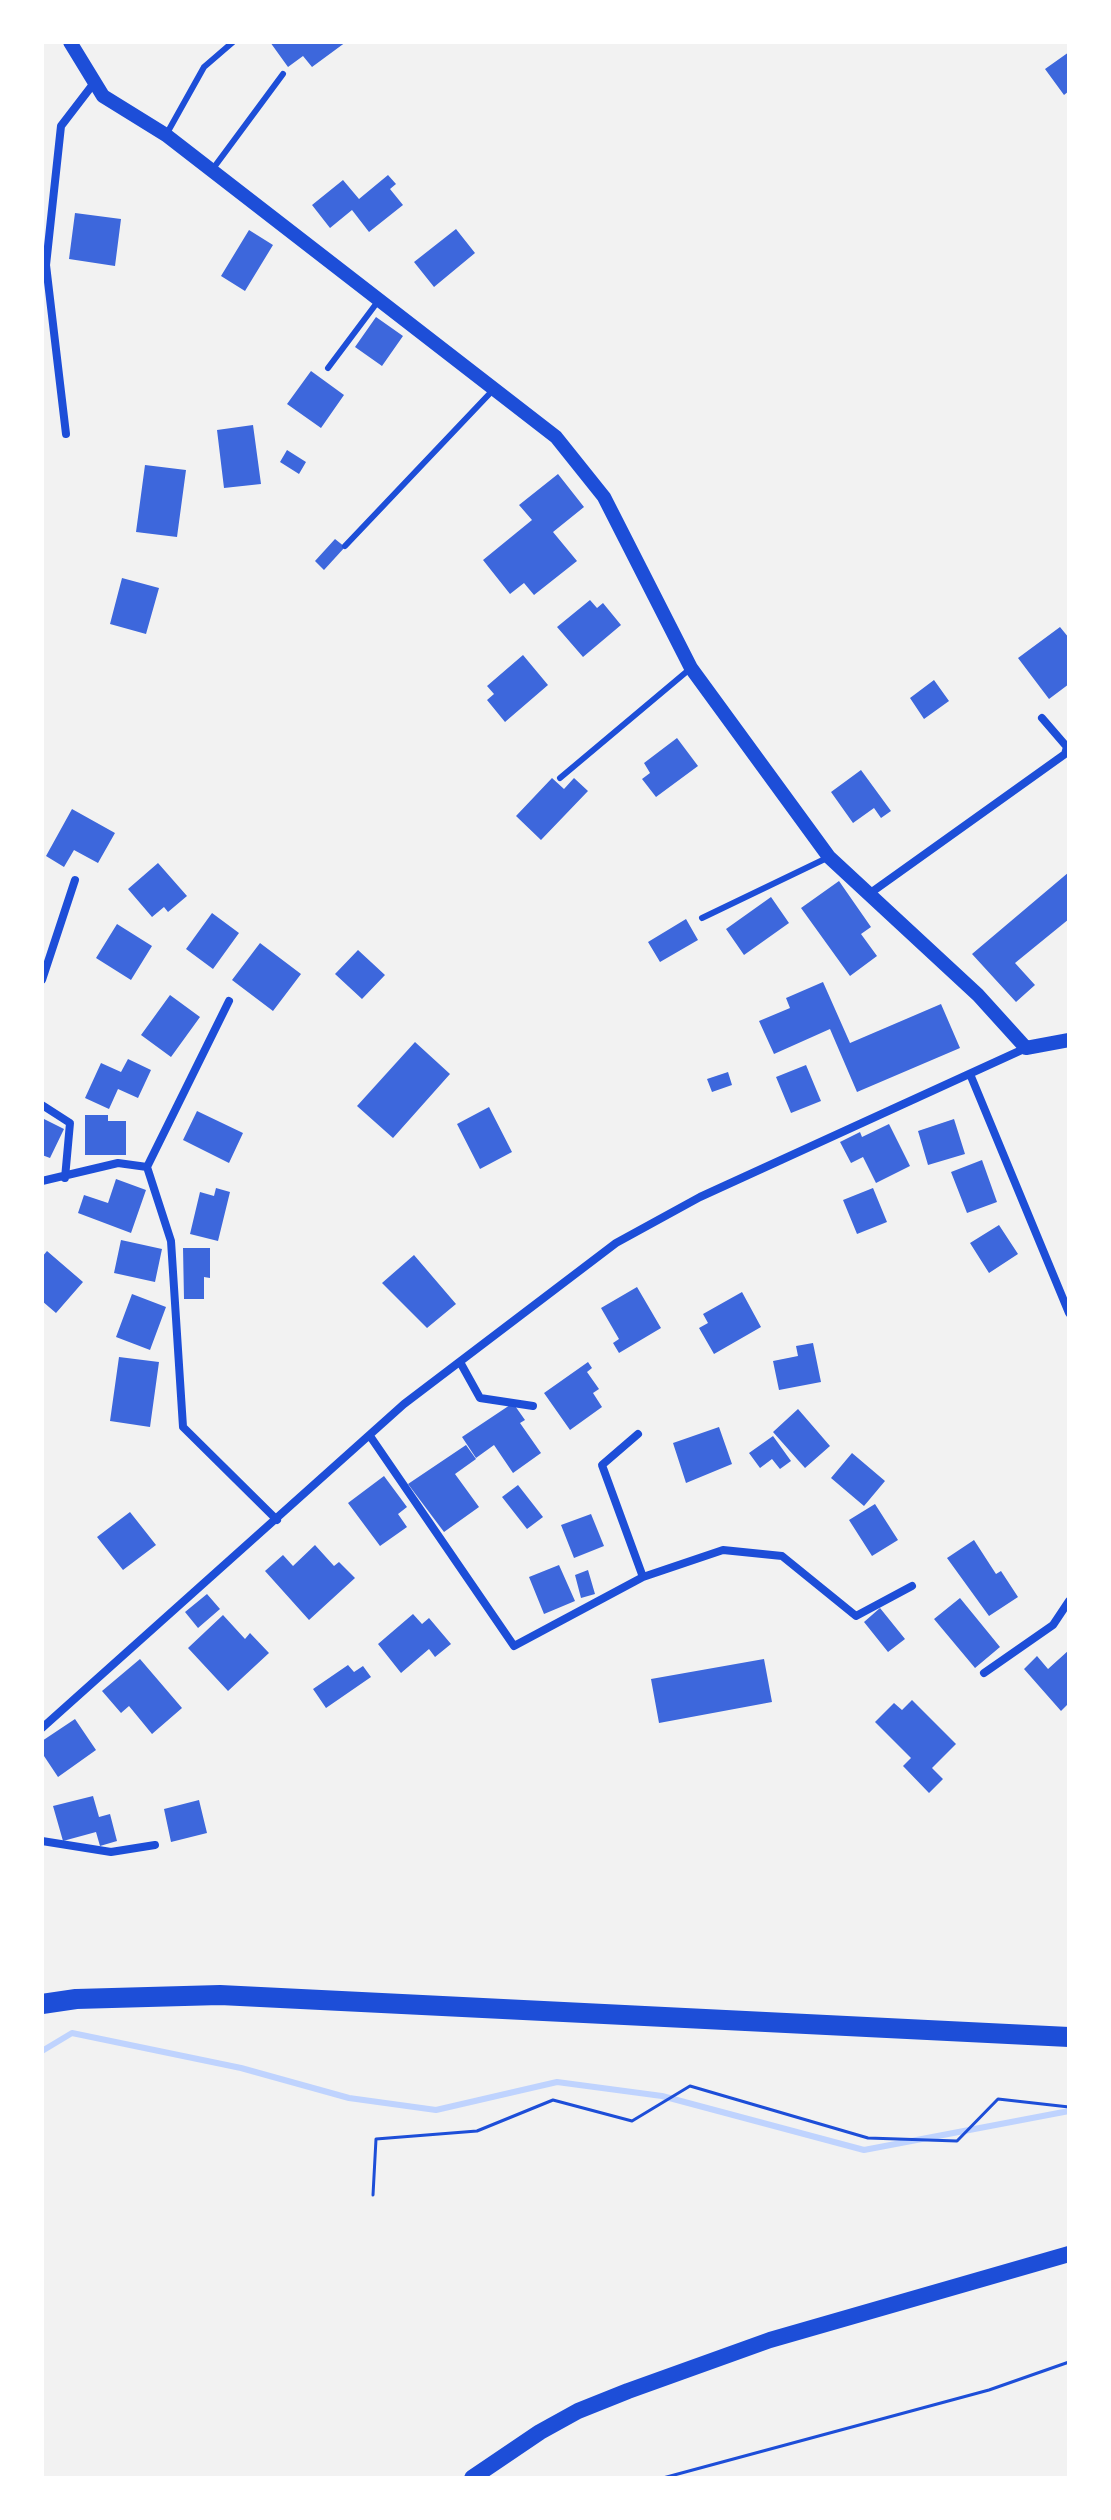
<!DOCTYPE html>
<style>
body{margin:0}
#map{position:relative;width:1111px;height:2520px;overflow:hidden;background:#f2f2f2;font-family:"Sofia Sans Condensed",sans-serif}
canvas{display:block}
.frame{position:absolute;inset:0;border:44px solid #fff;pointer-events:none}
</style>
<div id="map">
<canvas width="1111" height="2520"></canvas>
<div class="frame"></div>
</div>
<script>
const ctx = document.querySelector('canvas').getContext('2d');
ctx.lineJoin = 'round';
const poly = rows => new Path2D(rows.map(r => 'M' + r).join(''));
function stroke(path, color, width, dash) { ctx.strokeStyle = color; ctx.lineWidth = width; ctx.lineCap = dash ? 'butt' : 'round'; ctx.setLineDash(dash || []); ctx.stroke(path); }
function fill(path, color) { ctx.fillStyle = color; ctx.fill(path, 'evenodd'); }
stroke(poly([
 [42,2051,72,2033,241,2068,349,2098,436,2110,557,2082,662,2096,864,2150,1069,2111]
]), '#bfd3fe', 6);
fill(poly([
 [270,42,346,42,312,67,303,56,288,67],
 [1069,52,1069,91,1064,95,1045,69],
 [388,175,396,184,390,189,403,205,369,232,352,210,330,228,312,205,343,180,359,199],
 [75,213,121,219,115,266,69,259],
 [456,229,475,253,434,287,414,262],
 [249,230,273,245,245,291,221,276],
 [376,317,403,336,382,366,355,347],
 [311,371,344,395,321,428,287,404],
 [253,425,261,484,224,488,217,430],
 [287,450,306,462,299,474,280,462],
 [145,465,186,470,177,537,136,532],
 [558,474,584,507,553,532,577,561,534,595,524,583,510,594,483,560,532,520,519,505],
 [335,539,345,547,324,570,315,561],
 [122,578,159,588,146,634,110,624],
 [590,600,597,608,603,603,621,625,583,657,557,627],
 [1060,627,1069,638,1069,684,1049,699,1018,658],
 [523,655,548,685,505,722,487,700,494,694,487,686],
 [934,680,949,701,924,719,910,698],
 [677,738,698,766,656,797,642,779,650,773,644,763],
 [861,770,891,811,881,818,874,808,853,823,831,792],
 [552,778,564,789,574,778,588,791,541,840,516,816],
 [72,809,115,833,98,863,74,850,64,867,46,856],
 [158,863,187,896,168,912,164,907,152,917,128,889],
 [1069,872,1069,919,1015,963,1035,985,1016,1002,972,954],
 [839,881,871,927,861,934,877,956,850,976,801,908],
 [771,897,789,923,744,955,726,929],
 [212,913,239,933,213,969,186,949],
 [686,919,698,940,660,962,648,942],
 [117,924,152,946,131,980,96,958],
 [260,943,301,974,273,1011,232,980],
 [358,950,385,975,362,999,335,974],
 [823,982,850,1043,941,1004,960,1048,857,1092,830,1029,774,1054,759,1021,790,1008,786,998],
 [170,995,200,1017,171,1057,141,1035],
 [415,1042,450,1074,393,1138,357,1106],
 [128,1059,151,1070,138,1098,118,1089,109,1109,85,1098,101,1063,121,1072],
 [806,1065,821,1101,791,1113,776,1077],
 [728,1072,732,1085,712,1092,707,1079],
 [489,1107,512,1152,480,1169,457,1124],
 [197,1111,243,1133,229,1163,183,1140],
 [85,1115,108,1115,108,1121,126,1121,126,1155,85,1155],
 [42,1118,64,1129,50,1158,42,1155],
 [954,1119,965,1154,928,1165,918,1131],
 [889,1124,910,1166,876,1183,863,1157,851,1163,840,1142,860,1132,862,1137],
 [982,1160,997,1202,967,1213,951,1172],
 [116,1179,146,1190,131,1233,78,1213,84,1195,108,1203],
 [216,1188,230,1192,218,1241,190,1234,200,1192,214,1196],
 [873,1188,887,1222,857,1234,843,1200],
 [999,1225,1018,1254,989,1273,970,1243],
 [121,1240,162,1249,155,1282,114,1273],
 [183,1248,210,1248,210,1278,204,1277,204,1299,184,1299],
 [47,1251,83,1282,56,1313,42,1301,42,1257],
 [414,1255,456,1304,427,1328,382,1283],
 [637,1287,661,1328,619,1353,613,1343,619,1339,601,1308],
 [742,1292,761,1327,714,1354,699,1328,708,1323,703,1314],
 [132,1294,166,1307,150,1350,116,1337],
 [813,1343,821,1382,779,1390,773,1361,798,1356,796,1346],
 [119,1357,159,1362,150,1427,110,1421],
 [588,1362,592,1368,587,1372,599,1389,593,1393,602,1407,570,1430,544,1393],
 [513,1403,525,1420,520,1423,541,1453,513,1473,494,1445,476,1458,462,1437],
 [798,1409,830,1446,805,1468,773,1432],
 [719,1427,732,1464,686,1483,673,1443],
 [773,1436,791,1461,780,1469,772,1459,760,1468,749,1453],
 [466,1445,476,1459,455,1474,479,1507,444,1532,408,1484],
 [852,1453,885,1481,864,1506,831,1478],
 [384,1476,407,1507,398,1514,407,1527,380,1546,348,1503],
 [518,1485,543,1517,527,1529,502,1497],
 [875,1504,898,1540,872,1556,849,1520],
 [130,1512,156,1545,123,1570,97,1537],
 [591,1514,604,1546,574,1558,561,1525],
 [974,1540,996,1574,1001,1571,1018,1597,989,1616,947,1558],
 [315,1545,334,1566,339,1562,355,1578,309,1620,265,1571,283,1555,293,1566],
 [559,1565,575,1601,544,1614,529,1577],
 [588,1570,595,1594,581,1598,575,1575],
 [207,1594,220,1609,198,1628,185,1612],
 [960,1598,1000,1647,975,1668,934,1619],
 [880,1608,905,1639,888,1652,864,1622],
 [413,1614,422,1624,429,1618,451,1644,435,1657,429,1649,401,1673,378,1644],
 [223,1615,245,1639,250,1633,269,1653,228,1691,188,1648],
 [1069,1650,1069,1703,1061,1711,1024,1669,1037,1656,1048,1669],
 [140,1659,182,1708,152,1734,129,1706,121,1713,102,1691],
 [764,1659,772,1702,659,1723,651,1679],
 [348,1665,354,1672,363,1666,371,1677,326,1708,313,1689],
 [912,1700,956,1744,932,1768,943,1779,929,1793,903,1766,911,1758,875,1722,894,1703,902,1710],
 [75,1719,96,1750,58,1777,42,1753,42,1741],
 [93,1796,99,1817,110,1814,117,1841,100,1846,96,1832,63,1841,53,1806],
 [199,1800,207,1833,171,1842,164,1809]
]), '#3d67dc');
stroke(poly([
 [373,2195,376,2139,477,2131,553,2100,632,2121,690,2086,868,2138,957,2141,998,2099,1069,2107],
 [663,2478,989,2390,1069,2362]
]), '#1d4ed8', 3);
stroke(poly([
 [166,135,204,67,233,42],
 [212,170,283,74],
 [328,368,379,300],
 [345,546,494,389],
 [560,778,691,668],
 [702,918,829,857]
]), '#1d4ed8', 6);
stroke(poly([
 [66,434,46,265,61,126,94,83],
 [869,894,1065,754,1067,747,1042,718],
 [42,980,75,880],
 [229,1001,147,1167,171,1241,183,1427,277,1520],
 [970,1074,1069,1313],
 [42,1105,70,1123,65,1178],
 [42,1181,118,1163,147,1167],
 [460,1362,480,1398,533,1406],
 [638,1434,602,1465,643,1577],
 [370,1436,514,1646,643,1577,723,1550,782,1556,856,1616,912,1586],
 [984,1673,1053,1625,1069,1601],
 [42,1728,404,1404,616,1243,700,1197,1026,1048],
 [42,1841,111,1852,155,1845]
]), '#1d4ed8', 8);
stroke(poly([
 [70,42,103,96,166,135,556,437,604,497,691,668,829,857,978,995,1026,1048,1069,1040]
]), '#1d4ed8', 14);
stroke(poly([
 [472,2478,540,2432,578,2411,628,2391,770,2340,1069,2254]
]), '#1d4ed8', 16);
stroke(poly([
 [42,2004,76,1999,220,1995,1069,2037]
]), '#1d4ed8', 20);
</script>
